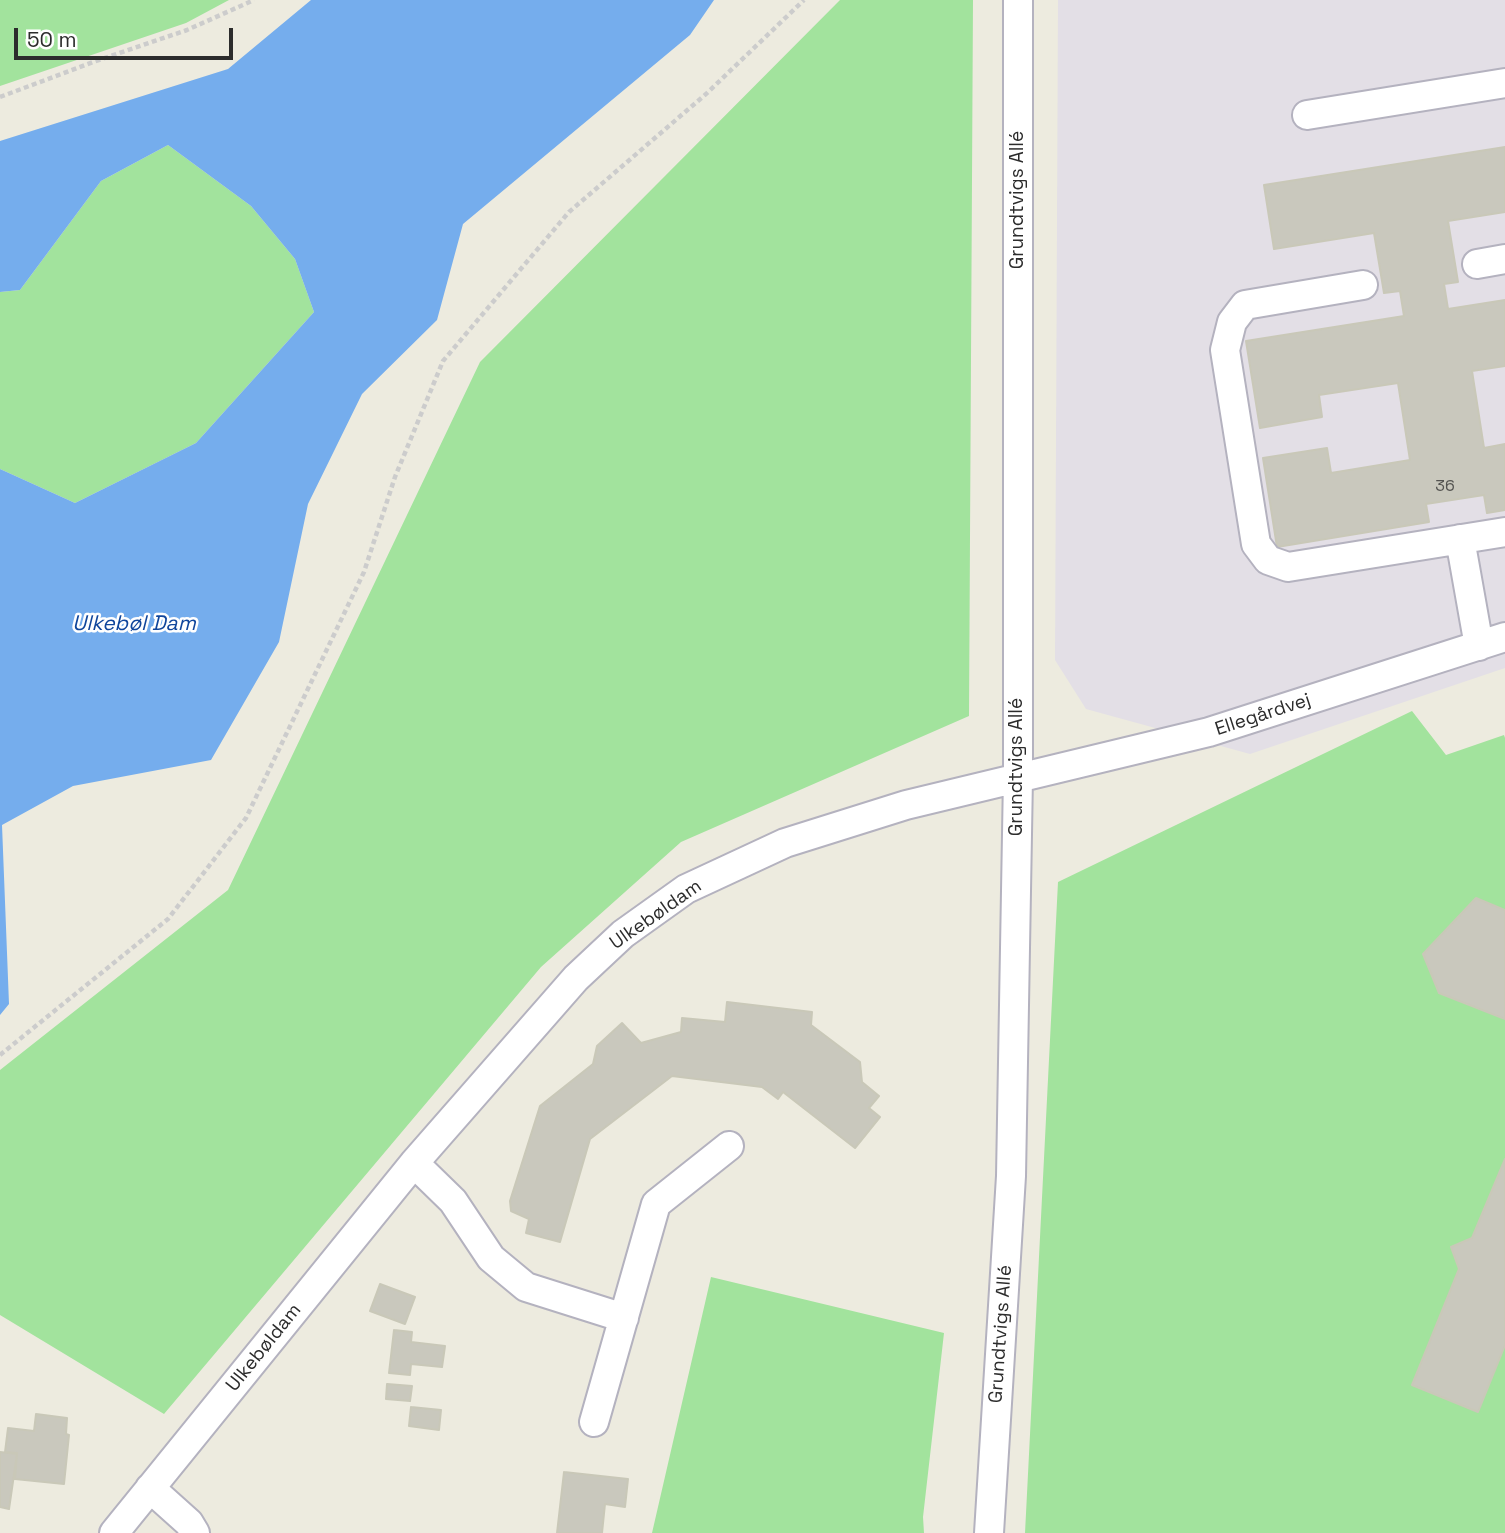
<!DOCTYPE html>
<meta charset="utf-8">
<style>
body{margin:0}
#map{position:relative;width:1505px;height:1533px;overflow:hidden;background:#edebdf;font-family:"Space Grotesk",sans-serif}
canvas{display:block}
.scale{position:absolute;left:14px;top:28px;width:219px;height:32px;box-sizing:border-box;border:4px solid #2c2c2c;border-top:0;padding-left:9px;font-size:21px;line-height:24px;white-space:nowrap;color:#2c2c2c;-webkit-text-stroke:5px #fff;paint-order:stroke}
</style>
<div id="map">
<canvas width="1505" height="1533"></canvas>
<div class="scale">50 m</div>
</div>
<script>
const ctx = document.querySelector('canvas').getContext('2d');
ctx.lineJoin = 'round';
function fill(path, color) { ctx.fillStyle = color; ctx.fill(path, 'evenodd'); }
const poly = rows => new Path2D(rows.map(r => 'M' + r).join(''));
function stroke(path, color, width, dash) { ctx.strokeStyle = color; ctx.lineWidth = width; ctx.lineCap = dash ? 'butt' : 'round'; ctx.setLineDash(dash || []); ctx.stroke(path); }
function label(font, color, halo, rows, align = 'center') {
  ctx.font = font + ' "Space Grotesk",sans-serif'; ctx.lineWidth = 5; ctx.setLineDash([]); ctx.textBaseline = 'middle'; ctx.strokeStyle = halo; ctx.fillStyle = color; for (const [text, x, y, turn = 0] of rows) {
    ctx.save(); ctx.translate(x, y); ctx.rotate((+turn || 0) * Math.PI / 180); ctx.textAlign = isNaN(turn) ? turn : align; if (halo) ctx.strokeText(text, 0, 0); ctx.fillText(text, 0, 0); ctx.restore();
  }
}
fill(poly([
 [1058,0,1505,0,1505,668,1250,754,1086,709,1055,660]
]), '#e3dfe6');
fill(poly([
 [0,0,229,0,186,23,0,86],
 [840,0,973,0,969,716,681,842,541,967,164,1414,0,1315,0,1070,228,890,480,362],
 [168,145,251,206,295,259,314,312,196,443,75,503,0,469,0,292,20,290,101,181],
 [1412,711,1446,755,1504,735,1505,738,1505,910,1476,898,1423,954,1439,993,1505,1019,1505,1159,1472,1238,1451,1247,1459,1269,1478,1412,1505,1345,1505,1533,1025,1533,1058,882],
 [711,1277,944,1333,923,1517,924,1533,652,1533]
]), '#a2e39d');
fill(poly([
 [311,0,714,0,690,35,463,224,437,320,362,394,308,504,279,642,211,760,73,786,2,825,9,1004,0,1015,0,469,75,503,196,443,314,312,295,259,251,206,168,145,101,181,20,290,0,292,0,141,228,69]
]), '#75aded');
const building = poly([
 [1505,147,1505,212,1448,221,1458,282,1444,284,1448,309,1505,300,1505,366,1472,371,1484,448,1505,444,1505,510,1487,513,1484,495,1426,504,1429,522,1277,547,1263,458,1327,448,1331,473,1410,460,1398,383,1319,395,1322,417,1260,428,1246,341,1404,316,1400,291,1384,293,1374,233,1274,249,1264,185,1505,147],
 [1476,898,1505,910,1505,1019,1439,993,1423,954,1476,898],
 [727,1002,812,1012,811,1025,860,1062,862,1082,879,1096,869,1108,880,1117,855,1148,783,1092,778,1099,762,1087,672,1076,590,1139,560,1242,526,1233,529,1219,511,1211,510,1201,540,1106,593,1064,597,1046,622,1023,641,1043,681,1032,682,1018,725,1022,727,1002],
 [1505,1159,1505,1345,1478,1412,1412,1385,1459,1269,1451,1247,1472,1238,1505,1159],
 [380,1284,415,1297,405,1324,370,1311,380,1284],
 [394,1330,412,1332,411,1342,445,1346,442,1367,411,1364,410,1375,389,1373,394,1330],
 [387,1384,412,1386,410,1401,386,1399,387,1384],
 [411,1407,441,1410,439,1430,409,1426,411,1407],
 [36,1414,67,1418,66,1434,69,1435,64,1484,15,1479,17,1453,5,1452,8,1428,34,1431,36,1414],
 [0,1452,17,1454,9,1509,0,1507,0,1452],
 [564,1472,628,1479,625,1507,605,1504,602,1533,557,1533,564,1472]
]);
fill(building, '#c9c8bd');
stroke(building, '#c9c8b8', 2);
const minor = poly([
 [1307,115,1505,83],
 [1477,264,1505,259],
 [1363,285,1245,305,1232,322,1225,350,1256,544,1268,560,1288,567,1505,532],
 [1460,539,1479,646],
 [414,1163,453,1201,491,1258,526,1287,624,1318],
 [594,1422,656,1204,729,1146],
 [150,1488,189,1523,195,1533],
 [114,1533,414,1163,576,978,623,934,686,889,785,843,906,805,1209,732,1505,637],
 [989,1533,1011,1176,1018,777,1018,0]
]);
stroke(minor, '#b4b2bf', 32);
stroke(poly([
 [0,97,93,62,187,30,254,0],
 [0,1055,168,919,246,818,364,572,395,477,443,361,569,212,706,94,804,0]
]), '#ccc', 4.5, [5, 3.5]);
stroke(minor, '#fff', 28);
label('16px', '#535350', null, [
 ["36",1445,487]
]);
label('19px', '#2c2c2c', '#fff', [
 ["Grundtvigs Allé",1018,200,-90],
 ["Ellegårdvej",1263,715,-18],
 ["Grundtvigs Allé",1017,767,-90],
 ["Ulkebøldam",656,915,-35],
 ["Grundtvigs Allé",1001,1334,-86],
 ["Ulkebøldam",264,1348,-51]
]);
label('italic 21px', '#10469c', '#fff', [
 ["Ulkebøl Dam",134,624]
]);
</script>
